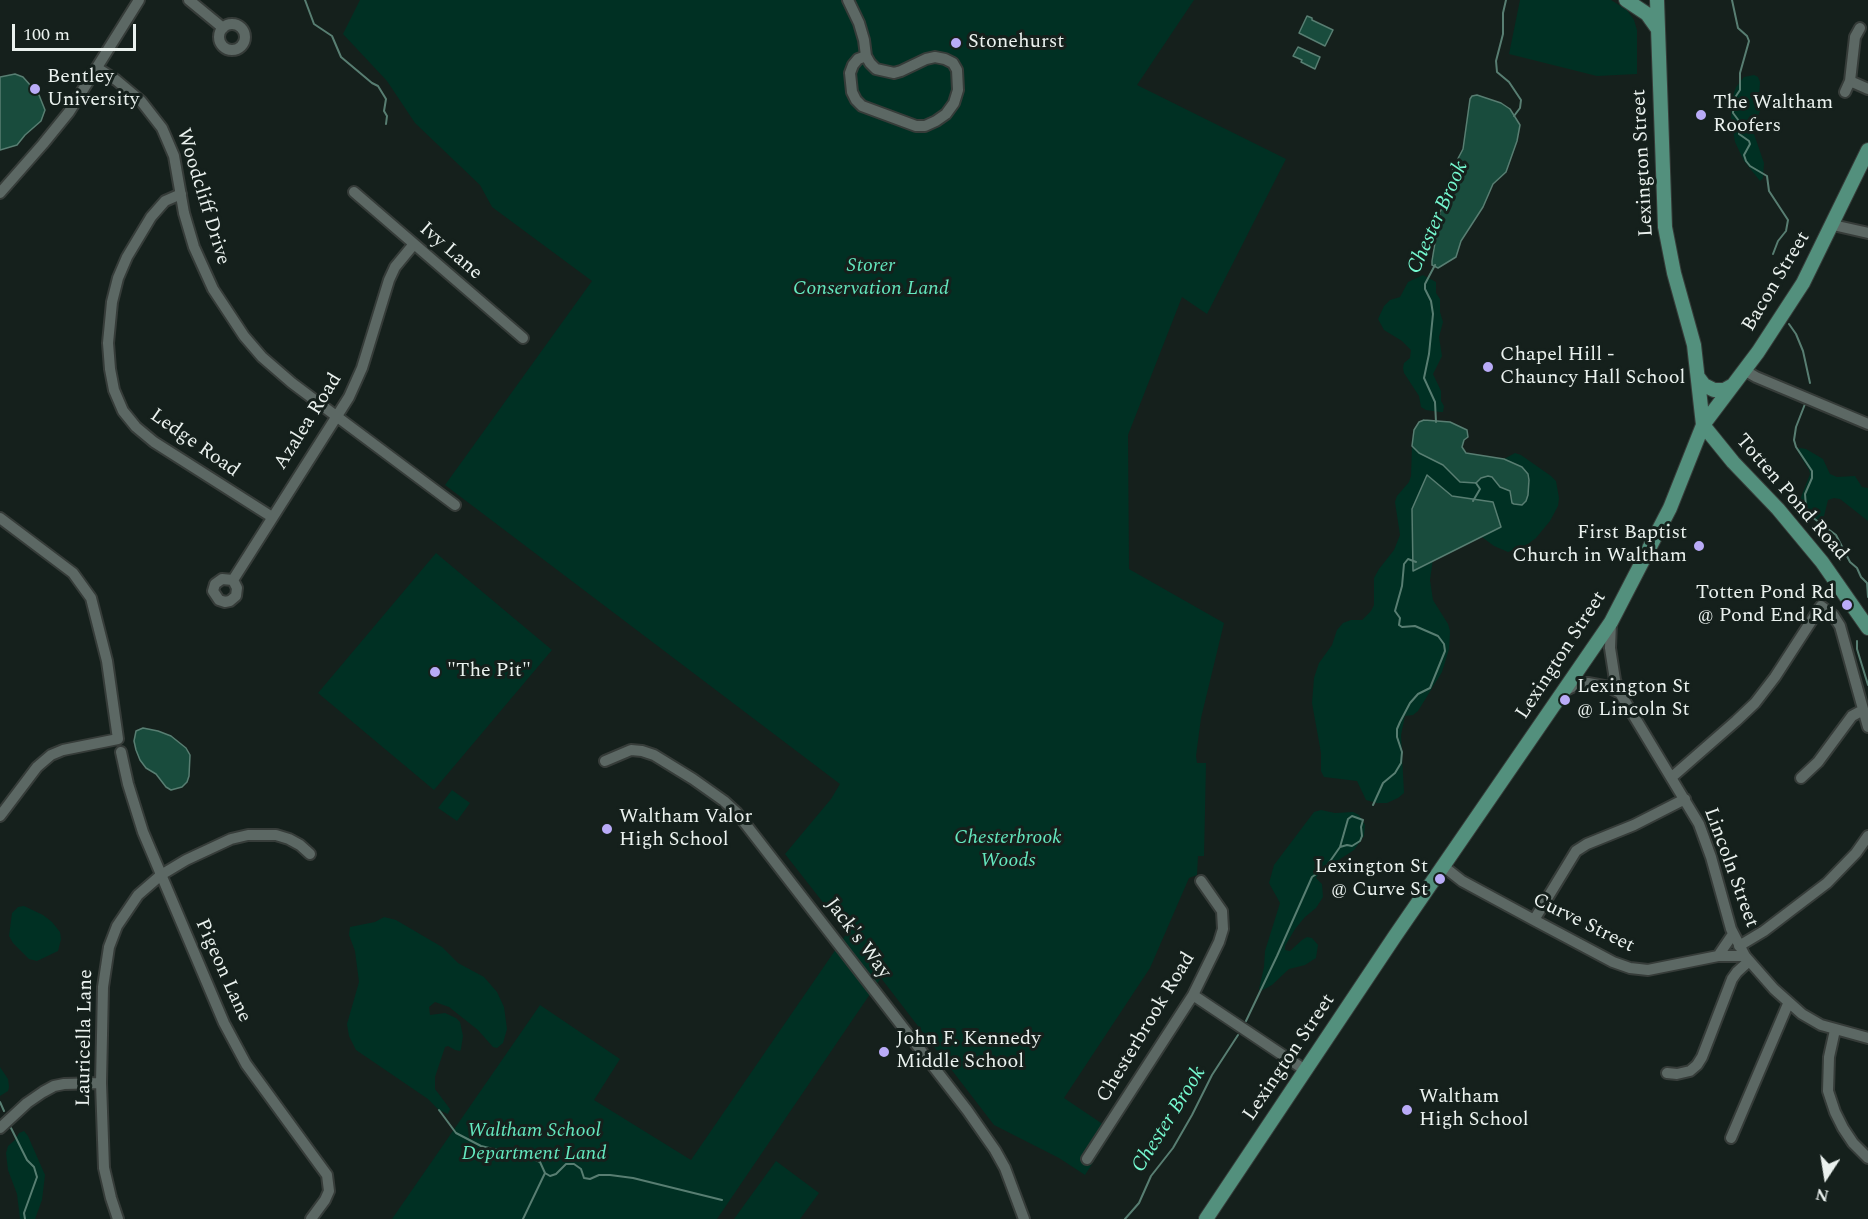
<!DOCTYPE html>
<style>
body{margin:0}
#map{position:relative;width:1868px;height:1219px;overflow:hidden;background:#15201c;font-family:Spectral,serif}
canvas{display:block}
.north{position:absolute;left:1796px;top:1147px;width:60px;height:60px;-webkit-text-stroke:4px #15201c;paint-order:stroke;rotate:192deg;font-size:16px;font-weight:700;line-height:24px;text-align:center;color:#eaf1ee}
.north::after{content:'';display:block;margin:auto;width:21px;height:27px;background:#eaf1ee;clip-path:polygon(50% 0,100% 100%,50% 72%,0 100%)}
.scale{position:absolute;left:12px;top:24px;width:124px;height:27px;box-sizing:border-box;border:3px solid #eaf1ee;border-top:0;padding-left:8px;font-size:18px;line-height:21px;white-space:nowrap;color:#eaf1ee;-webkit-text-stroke:4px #15201c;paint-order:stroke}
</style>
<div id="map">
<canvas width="1868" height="1219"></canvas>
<div class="north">N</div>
<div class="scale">100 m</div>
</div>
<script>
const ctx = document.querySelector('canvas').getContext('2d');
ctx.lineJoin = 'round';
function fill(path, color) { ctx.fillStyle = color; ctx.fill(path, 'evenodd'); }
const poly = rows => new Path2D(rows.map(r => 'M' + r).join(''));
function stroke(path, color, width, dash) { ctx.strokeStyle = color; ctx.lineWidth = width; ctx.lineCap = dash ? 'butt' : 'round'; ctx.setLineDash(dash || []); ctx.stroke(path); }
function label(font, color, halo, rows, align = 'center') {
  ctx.font = font + ' Spectral,serif'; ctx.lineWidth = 6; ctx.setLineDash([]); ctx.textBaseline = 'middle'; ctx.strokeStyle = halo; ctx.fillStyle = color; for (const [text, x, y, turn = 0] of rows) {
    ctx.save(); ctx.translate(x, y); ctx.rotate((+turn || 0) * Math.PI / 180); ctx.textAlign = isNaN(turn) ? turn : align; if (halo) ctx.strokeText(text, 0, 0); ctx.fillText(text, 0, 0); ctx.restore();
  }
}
fill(poly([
 [360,0,1194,0,1137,85,1286,159,1207,314,1182,297,1128,435,1129,569,1224,623,1201,718,1196,756,1197,763,1206,763,1204,856,1198,856,1197,875,1189,878,1150,968,1064,1098,1113,1131,1085,1175,1059,1158,994,1125,881,978,717,1219,392,1219,540,1005,620,1059,594,1100,691,1160,847,933,785,854,831,799,840,784,445,485,592,281,492,207,480,185,415,123,387,81,343,34],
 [1520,0,1611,0,1627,10,1634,20,1637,30,1637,74,1597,76,1509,54],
 [1754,75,1758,77,1760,82,1759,96,1762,100,1762,106,1755,123,1753,131,1764,163,1763,178,1760,181,1744,161,1735,142,1731,119,1732,99,1736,87,1744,77],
 [1423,275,1436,282,1436,293,1440,299,1440,312,1443,322,1439,337,1442,356,1433,374,1441,391,1441,401,1444,406,1443,412,1440,412,1426,410,1421,407,1419,396,1404,373,1403,368,1404,363,1410,358,1411,350,1402,341,1384,330,1378,319,1384,306,1390,300,1400,297,1408,282],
 [1412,446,1419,453,1443,465,1456,479,1465,483,1476,483,1484,476,1492,477,1500,487,1510,491,1511,500,1514,504,1518,505,1522,505,1526,501,1529,480,1528,474,1517,464,1504,459,1515,453,1521,455,1551,476,1556,481,1559,498,1558,506,1550,521,1536,538,1528,544,1508,552,1494,546,1482,537,1472,536,1433,559,1430,580,1433,600,1448,624,1450,631,1449,649,1442,672,1418,711,1413,715,1405,716,1401,735,1404,793,1398,798,1387,803,1377,803,1366,800,1357,781,1324,777,1321,771,1321,753,1312,703,1314,678,1319,663,1332,645,1337,630,1343,623,1351,620,1362,620,1371,611,1374,605,1374,578,1379,569,1394,550,1400,535,1395,502,1397,496,1409,482,1411,476],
 [1800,448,1806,449,1823,459,1830,474,1837,477,1855,476,1862,487,1868,488,1868,521,1840,499,1834,498,1828,500,1824,516,1820,519,1811,519,1799,510,1798,505,1810,474,1809,470,1798,452,1798,449],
 [436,553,552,650,434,790,318,693],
 [452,790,470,803,457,821,438,808],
 [1321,810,1335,813,1353,812,1359,815,1365,825,1364,836,1354,850,1319,873,1316,878,1322,884,1323,897,1316,908,1305,917,1295,929,1285,946,1285,950,1290,951,1302,940,1307,937,1312,938,1318,945,1316,958,1305,965,1289,969,1272,985,1261,991,1259,989,1264,967,1265,951,1280,903,1269,883,1274,865,1314,812],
 [24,906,43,915,52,922,60,932,61,939,58,951,37,961,29,959,13,943,9,936,12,913,18,907],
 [384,917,396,920,442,947,458,963,484,977,497,992,504,1007,507,1029,503,1043,497,1048,493,1047,478,1030,449,1007,435,1002,429,1007,430,1015,445,1013,456,1018,460,1022,463,1036,461,1049,460,1051,455,1050,448,1046,445,1047,435,1077,435,1089,450,1109,448,1114,439,1110,428,1099,356,1050,349,1036,347,1024,359,982,355,951,349,935,350,927,375,922],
 [0,1067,8,1079,9,1087,8,1091,0,1096],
 [24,1131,28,1136,45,1175,42,1200,35,1219,20,1219,17,1194,8,1170,6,1153,8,1146,15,1140,19,1133],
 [776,1161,819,1193,800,1219,734,1219]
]), '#003023');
const water = poly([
 [1307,16,1312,18,1312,20,1333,30,1325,46,1299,33,1307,16],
 [1298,47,1320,57,1315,69,1301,62,1302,60,1293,56,1298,47],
 [15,74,23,77,39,95,45,110,41,121,25,135,17,145,0,150,0,77,15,74],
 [1477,95,1501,103,1510,109,1520,125,1517,141,1506,172,1493,184,1483,207,1461,241,1456,257,1438,268,1432,265,1432,261,1440,212,1447,198,1453,168,1463,149,1470,99,1472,96,1477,95],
 [1424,420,1450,422,1467,430,1468,437,1464,440,1462,447,1466,453,1504,459,1522,467,1528,474,1529,480,1528,495,1526,501,1522,505,1514,504,1512,503,1510,491,1500,487,1492,477,1488,476,1481,478,1476,483,1460,482,1443,465,1419,453,1412,446,1414,430,1419,422,1424,420],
 [1427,475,1452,496,1493,502,1501,527,1413,571,1412,509,1427,475],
 [143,728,158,731,171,736,186,748,190,755,189,776,187,782,182,787,171,790,166,787,156,774,146,768,140,760,136,750,134,741,136,731,143,728]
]);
fill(water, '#194c3d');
stroke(water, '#587e72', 1.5);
stroke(poly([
 [305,0,314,24,332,36,341,57,372,83,378,86,386,99,384,111,387,116,386,124],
 [1506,0,1503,13,1503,34,1496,61,1497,72,1509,82,1521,100,1520,108,1514,116],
 [1732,0,1738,28,1747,36,1749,41,1740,73,1740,90,1734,99,1733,113,1739,121,1739,134,1749,141,1750,144,1744,155,1746,161,1750,166,1767,176,1769,191,1788,220,1786,231,1778,241,1773,254],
 [1435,265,1425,284,1425,289,1431,301,1433,314,1429,354,1424,378,1435,402,1436,422],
 [1789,324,1796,334,1803,351,1810,383],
 [1805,404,1796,427,1794,440,1796,447,1812,471,1812,478,1805,494,1806,507,1812,517,1836,535,1850,562,1857,568,1861,577,1867,583,1868,597],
 [1473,501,1480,489,1476,483],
 [1857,641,1857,649,1868,685],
 [1373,805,1383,783,1395,773,1401,763,1402,752,1397,737,1397,729,1400,722,1410,703,1418,694,1430,688,1445,651,1444,644,1438,636,1415,626,1402,627,1399,625,1400,618,1395,611,1402,586,1404,564,1408,559,1416,562],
 [1246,1021,1277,956,1312,877,1326,867,1340,847,1348,819,1352,816,1363,820,1361,827,1362,836,1360,841,1352,846,1347,845,1340,847],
 [0,1102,4,1111],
 [439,1110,456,1133,481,1146,531,1158,540,1162,545,1173,550,1176,556,1174,566,1164,574,1164,581,1169,584,1178,590,1179,599,1175,610,1175,633,1178,722,1200],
 [11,1128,27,1160,34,1167,37,1177,24,1213,25,1219],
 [523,1219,545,1173],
 [1125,1219,1139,1203,1151,1176,1173,1148,1192,1115,1212,1075,1238,1035]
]), '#587e72', 2);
const minor = poly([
 [189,0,223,28],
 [848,0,859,23,864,40,866,56,870,63,876,69,894,73,901,71,926,59,935,57,945,59,953,63,957,70,958,90,954,103,946,114,936,121,925,126,916,126,862,106,856,100,852,92,850,73,853,65,858,59,866,56],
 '219 37a13 13 0 1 1 26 0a13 13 0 1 1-26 0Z',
 [97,68,116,80,141,101,162,128,174,156,184,213,194,247,213,289,244,336,262,357,292,383,455,505],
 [1850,81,1868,89],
 [1845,92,1850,81,1855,37,1860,28],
 [354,192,523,338],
 [0,193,43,144,69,112,139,0],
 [181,194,165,201,151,217,127,257,118,278,112,302,108,343,110,369,114,390,123,411,136,427,154,442,272,517],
 [1833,225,1868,233],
 [1744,370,1756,377,1868,424],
 [0,518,73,573,91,598,107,661,118,739,63,750,51,755,37,767,0,816],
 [233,580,237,588,236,596,230,601,225,602,219,600,213,591,215,584,222,579,233,580,349,397,362,368,389,280,395,267,414,244],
 [1611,622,1610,648,1615,680,1620,693,1699,824,1711,857,1731,929,1745,956,1774,989,1802,1014,1821,1025,1868,1038],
 [1564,691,1576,685,1588,683,1609,687,1620,693],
 [121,752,128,784,143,832,224,1023,246,1064,327,1175,329,1191,325,1200,311,1219],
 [605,761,631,750,642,751,654,755,693,779,724,801,737,813,967,1110,995,1150,1005,1168,1024,1219],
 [1672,777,1736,721,1755,703,1775,677,1821,606,1833,615,1840,626,1868,727],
 [1801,778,1818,762,1852,716,1863,710],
 [1443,866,1462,881,1534,920,1613,962,1630,968,1648,970,1718,956,1745,956],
 [1534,920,1576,851,1587,844,1634,825,1685,799],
 [1739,946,1764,931,1827,883,1856,853,1868,836],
 [1718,956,1733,934],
 [1193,995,1305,1070],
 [1835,1030,1829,1057,1828,1091,1835,1112,1843,1128,1853,1143,1868,1158],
 [1667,1073,1677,1074,1690,1071,1697,1065,1702,1057,1732,979,1737,972,1749,961],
 [0,1128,27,1103,43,1092,54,1086,64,1084,101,1083],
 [1731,1138,1788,1004],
 [1087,1159,1193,995,1219,942,1223,929,1222,911,1201,881],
 [118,1219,111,1198,104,1168,101,1083,103,987,109,947,117,926,138,895,161,875,186,860,231,839,248,835,276,835,289,839,300,845,310,854]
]);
const major = poly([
 [1626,0,1647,14,1657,28],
 [1698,377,1704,385,1714,390,1724,390,1733,385],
 [1703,425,1758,352,1803,283,1868,150],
 [1703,425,1733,462,1778,509,1822,562,1868,628],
 [1206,1219,1395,936,1611,622,1670,508,1703,425,1694,345,1674,273,1665,227,1657,0]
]);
stroke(minor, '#363c39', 14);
stroke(major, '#363c39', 16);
stroke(minor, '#5c6864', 10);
stroke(major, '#53907d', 14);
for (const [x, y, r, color] of [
 [956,43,6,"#b9abf7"],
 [35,89,6,"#b9abf7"],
 [1701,115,6,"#b9abf7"],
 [1488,367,6,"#b9abf7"],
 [1699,546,6,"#b9abf7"],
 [1847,605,6,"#b9abf7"],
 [435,672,6,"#b9abf7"],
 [1565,700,6,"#b9abf7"],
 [607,829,6,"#b9abf7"],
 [1440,879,6,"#b9abf7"],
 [884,1052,6,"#b9abf7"],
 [1407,1110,6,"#b9abf7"]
]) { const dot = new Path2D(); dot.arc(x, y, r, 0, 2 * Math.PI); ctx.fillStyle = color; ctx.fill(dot); stroke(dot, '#15201c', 2); }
label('20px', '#eaf1ee', '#15201c', [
 ["Stonehurst",968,43],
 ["Bentley",47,78],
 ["University",47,101],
 ["The Waltham",1713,104],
 ["Roofers",1713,127],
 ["Chapel Hill -",1500,356],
 ["Chauncy Hall School",1500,379],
 ["First Baptist",1687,534,"right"],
 ["Church in Waltham",1687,557,"right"],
 ["Totten Pond Rd",1835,594,"right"],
 ["@ Pond End Rd",1835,617,"right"],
 ["\"The Pit\"",447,672],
 ["Lexington St",1577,688],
 ["@ Lincoln St",1577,711],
 ["Waltham Valor",619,818],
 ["High School",619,841],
 ["Lexington St",1428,868,"right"],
 ["@ Curve St",1428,891,"right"],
 ["John F. Kennedy",896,1040],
 ["Middle School",896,1063],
 ["Waltham",1419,1098],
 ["High School",1419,1121]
], 'left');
label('20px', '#eaf1ee', '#15201c', [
 ["Lexington Street",1644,163,-93],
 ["Woodcliff Drive",202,197,73],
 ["Ivy Lane",450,252,41],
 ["Bacon Street",1777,282,-59],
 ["Azalea Road",309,422,-58],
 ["Ledge Road",194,444,35],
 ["Totten Pond Road",1791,498,49],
 ["Lexington Street",1562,656,-57],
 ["Lincoln Street",1730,868,70],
 ["Curve Street",1583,924,26],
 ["Jack's Way",857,939,53],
 ["Pigeon Lane",222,971,66],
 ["Chesterbrook Road",1147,1028,-59],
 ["Lauricella Lane",86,1038,-89],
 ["Lexington Street",1290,1058,-56]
]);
label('italic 20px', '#64e8bf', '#15201c', [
 ["Storer",871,267],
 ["Conservation Land",871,290],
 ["Chesterbrook",1008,839],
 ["Woods",1008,862],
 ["Waltham School",534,1132],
 ["Department Land",534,1155]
]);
label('italic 21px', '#75f8cf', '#15201c', [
 ["Chester Brook",1439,218,-66],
 ["Chester Brook",1170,1120,-58]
]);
</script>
